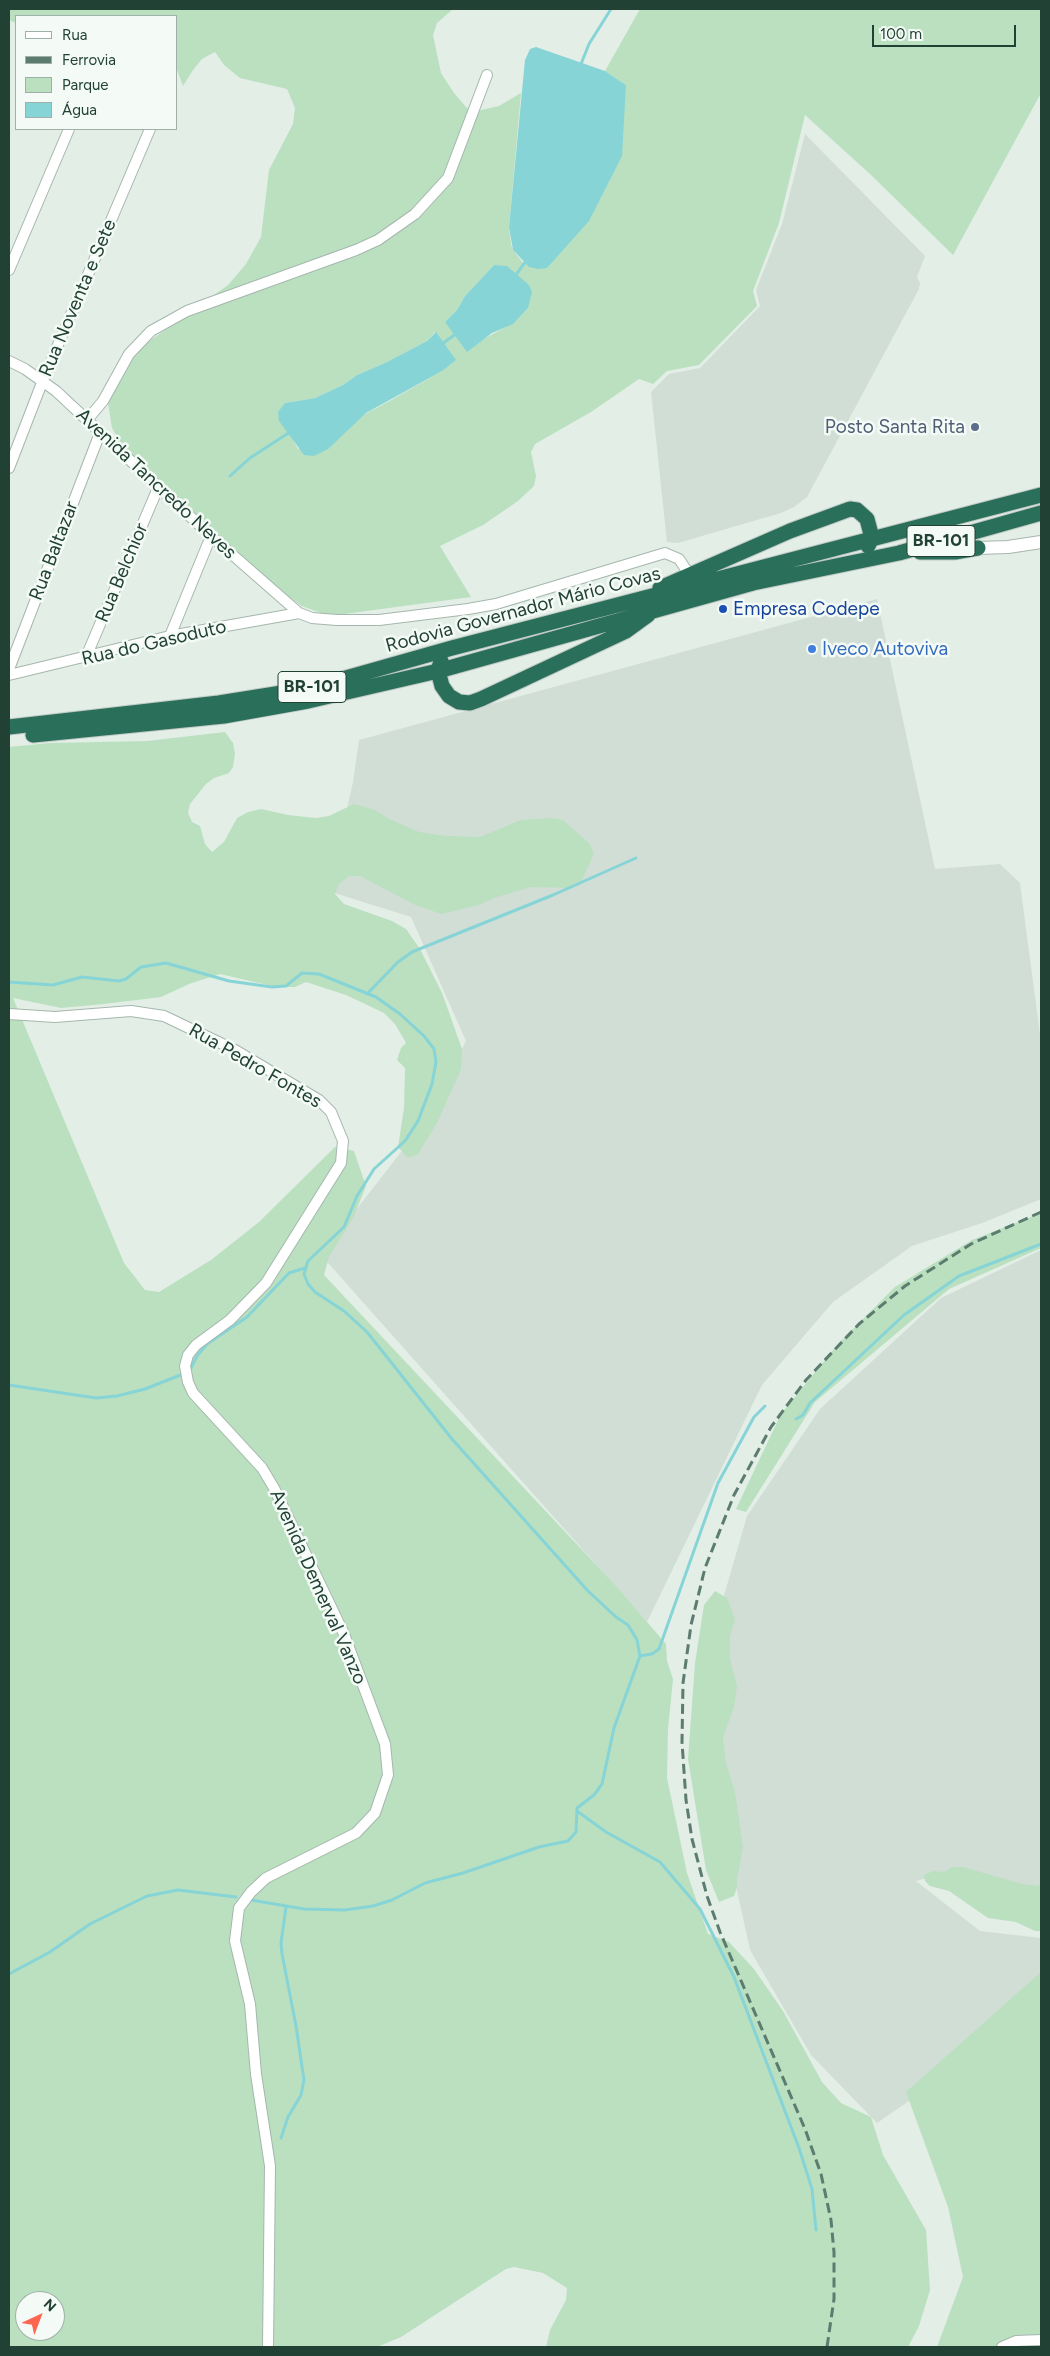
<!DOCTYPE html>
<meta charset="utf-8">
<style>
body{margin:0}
#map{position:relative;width:1050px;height:2356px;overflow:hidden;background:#e3eee7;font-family:Figtree,sans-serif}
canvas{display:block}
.frame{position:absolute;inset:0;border:10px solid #214134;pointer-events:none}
.legend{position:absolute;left:15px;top:15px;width:162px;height:115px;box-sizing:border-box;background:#f4faf6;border:1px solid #a0b0a8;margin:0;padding:6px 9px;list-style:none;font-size:15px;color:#214134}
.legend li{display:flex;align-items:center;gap:10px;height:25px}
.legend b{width:25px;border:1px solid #a0b0a8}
.north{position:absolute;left:15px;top:2291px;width:50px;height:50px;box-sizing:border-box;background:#f4faf6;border:1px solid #a0b0a8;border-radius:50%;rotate:43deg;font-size:14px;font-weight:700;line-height:20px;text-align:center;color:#214134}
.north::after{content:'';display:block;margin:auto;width:18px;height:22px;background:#fc6752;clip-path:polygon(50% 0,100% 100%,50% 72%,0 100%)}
.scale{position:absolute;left:872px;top:25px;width:144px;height:22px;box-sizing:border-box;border:2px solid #214134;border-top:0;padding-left:6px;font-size:15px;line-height:18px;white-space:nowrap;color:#214134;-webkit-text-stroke:4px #f4faf6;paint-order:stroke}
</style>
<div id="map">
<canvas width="1050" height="2356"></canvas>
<div class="frame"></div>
<ul class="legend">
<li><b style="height:6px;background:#fff"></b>Rua</li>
<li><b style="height:6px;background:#5b7c6f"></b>Ferrovia</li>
<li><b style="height:14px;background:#bae0c0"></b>Parque</li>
<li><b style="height:14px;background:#87d4d7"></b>Água</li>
</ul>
<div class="north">N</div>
<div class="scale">100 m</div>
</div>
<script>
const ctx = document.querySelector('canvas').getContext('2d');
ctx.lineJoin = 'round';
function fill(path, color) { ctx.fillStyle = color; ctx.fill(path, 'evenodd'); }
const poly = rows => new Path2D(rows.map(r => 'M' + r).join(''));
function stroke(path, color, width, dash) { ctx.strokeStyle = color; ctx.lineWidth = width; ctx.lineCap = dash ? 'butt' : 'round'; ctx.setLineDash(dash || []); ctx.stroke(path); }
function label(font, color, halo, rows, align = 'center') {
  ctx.font = font + ' Figtree,sans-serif'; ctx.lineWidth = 5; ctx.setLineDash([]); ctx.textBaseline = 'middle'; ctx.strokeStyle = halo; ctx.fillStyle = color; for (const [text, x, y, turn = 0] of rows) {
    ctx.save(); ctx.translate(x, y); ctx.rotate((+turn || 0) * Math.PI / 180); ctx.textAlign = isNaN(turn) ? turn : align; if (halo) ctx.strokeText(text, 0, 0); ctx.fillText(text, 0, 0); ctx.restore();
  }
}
fill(poly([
 [805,134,925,256,917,277,920,283,919,289,807,497,794,507,781,513,678,543,667,542,651,392,669,374,700,368,760,306,756,290,782,224],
 [877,599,935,869,1000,864,1020,883,1041,1042,1041,1199,985,1222,912,1246,833,1302,762,1385,647,1622,321,1255,429,1116,466,1041,411,917,328,891,353,782,359,740],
 [1041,1250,1041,1889,954,1871,916,1881,980,1931,1041,1938,1041,2010,877,2123,811,2055,750,1950,715,1790,723,1599,747,1516,820,1409,941,1298]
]), '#d1ded6');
fill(poly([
 [9,9,453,9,437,23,433,35,441,73,454,93,467,108,477,111,499,106,521,93,509,227,511,244,513,250,523,263,547,268,561,250,626,85,605,71,640,9,1041,9,1041,93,953,255,871,175,805,115,779,223,753,291,757,306,699,365,667,371,653,384,639,379,591,412,535,444,531,452,536,476,534,486,518,501,483,525,440,546,471,597,329,616,302,606,282,592,123,447,112,428,108,403,123,371,144,345,228,285,246,264,261,237,269,170,293,124,295,108,287,89,240,78,224,65,215,52,202,59,193,70,183,86,176,67,176,16,16,16,16,23,9,20],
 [494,265,528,308,513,323,482,340,445,322,457,310,465,296],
 [435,332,442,371,386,403,298,449,293,440,285,403,315,398,343,385,357,375,387,362,427,341],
 [225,732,233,743,235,754,233,767,229,773,214,778,206,784,190,804,188,813,192,822,200,826,205,844,212,852,224,842,237,818,248,812,261,809,288,815,316,818,329,816,354,804,375,810,389,819,419,832,446,836,480,837,521,820,550,818,563,820,590,844,594,854,582,880,568,888,531,887,497,897,479,905,441,914,413,904,360,876,349,876,339,884,335,894,344,904,392,921,406,929,420,949,442,993,462,1049,461,1069,437,1123,418,1154,408,1158,398,1147,404,1108,405,1068,397,1060,401,1048,406,1043,395,1024,384,1013,346,995,306,982,295,987,276,987,220,974,189,984,161,997,104,1004,61,1008,13,998,124,1263,145,1290,159,1292,211,1260,259,1222,335,1147,354,1151,366,1186,354,1216,329,1257,324,1275,616,1586,666,1644,667,1661,673,1679,668,1729,667,1778,687,1873,708,1934,729,1942,754,1969,783,2011,822,2082,841,2103,871,2117,883,2155,926,2230,930,2290,919,2326,908,2347,546,2347,550,2330,566,2300,567,2288,543,2273,514,2267,506,2269,401,2337,377,2347,9,2347,9,747,50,743,147,741],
 [25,2301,55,2301,55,2331,25,2331],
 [1041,1213,1041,1248,949,1289,815,1402,746,1512,736,1509,781,1414,838,1344,895,1287,972,1240],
 [715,1591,727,1598,735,1619,730,1636,730,1659,737,1686,734,1707,723,1737,726,1763,735,1792,743,1847,737,1879,737,1887,734,1896,719,1902,706,1870,688,1759,695,1663,704,1605],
 [952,1867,963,1867,1022,1884,1036,1886,1041,1884,1041,1931,1035,1931,1016,1922,988,1918,949,1891,930,1886,925,1881,924,1875,933,1871,944,1872],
 [1041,1972,1041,2347,937,2347,963,2277,948,2207,906,2092]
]), '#bae0c0');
fill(poly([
 [536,47,605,71,626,85,622,156,589,221,547,268,538,269,529,267,513,250,509,227,525,60,530,49],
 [494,265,507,266,529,285,532,292,528,308,513,324,492,333,467,352,445,322,457,310,465,296],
 [436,332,456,360,442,371,366,413,328,449,314,456,304,455,279,421,278,412,285,403,315,398,343,385,357,375,387,362,427,341]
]), '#87d4d7');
stroke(poly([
 [581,64,589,44,611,9],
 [515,276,526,261],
 [442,344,457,333],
 [230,476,250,458,290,432],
 [9,982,53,985,82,977,119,981,126,979,141,967,166,963,229,981,272,987,286,986,302,973,319,974,376,997,400,1014,424,1036,434,1049,436,1062,432,1084,418,1121,405,1141,374,1169,357,1196,344,1227,308,1261,304,1274,308,1284,315,1292,344,1311,367,1332,452,1439,588,1591,616,1617,628,1625,637,1640,640,1656,614,1728,602,1784,594,1795,577,1808,576,1832,568,1841,539,1847,463,1873,425,1883,392,1900,373,1906,345,1910,304,1909,251,1900],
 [367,994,398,962,412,952,553,895,636,858],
 [189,1372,197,1356,207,1344,247,1317,289,1273,305,1268],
 [9,1385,96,1398,117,1396,145,1389,183,1374],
 [796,1419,803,1415,810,1403,904,1315,959,1276,1041,1244],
 [640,1656,652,1654,659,1649,718,1483,754,1417,765,1406],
 [577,1811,606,1832,660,1862,700,1909,734,1977,799,2148,812,2189,816,2230],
 [9,1974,50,1952,90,1924,147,1896,178,1890,236,1897],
 [281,2138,288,2117,301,2095,304,2080,296,2026,282,1954,281,1943,286,1907]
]), '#87d4d7', 3);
const minor = poly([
 [9,270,69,129],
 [9,361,25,369,56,391,211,536,299,613,312,618,337,620,379,620,468,609,496,604,665,553,679,559,689,574],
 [87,420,103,401,129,354,151,331,187,311,356,250,378,240,415,214,448,178,487,75],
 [9,468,43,380,150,129],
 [170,636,211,536],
 [86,657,158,488],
 [9,669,100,433],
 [9,675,170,636,299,613],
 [9,1014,55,1017,131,1011,164,1016,235,1050,319,1100,331,1112,343,1141,341,1163,266,1283,230,1320,196,1345,188,1355,185,1366,188,1382,193,1393,262,1468,274,1488,344,1634,385,1744,388,1775,375,1813,356,1833,266,1878,251,1892,239,1908,235,1941,250,2004,256,2074,270,2166,268,2347],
 [1002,2347,1016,2341,1041,2340]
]);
const tertiary = poly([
 [978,548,1008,547,1041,542]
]);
const motorway = poly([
 [920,552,955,552,978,548],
 [660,588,790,531,850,509,857,510,867,519,872,538,868,546],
 [441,661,438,671,442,686,449,696,459,702,470,703,481,699,626,631,648,615],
 [9,727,219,703,307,689,452,648,1041,495],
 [33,735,224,716,308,701,438,671,753,583,899,553,1041,513]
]);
stroke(minor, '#a5b7ae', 12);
stroke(tertiary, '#a5b7ae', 14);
stroke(motorway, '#c1cac6', 17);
stroke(minor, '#fff', 10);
stroke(tertiary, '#fff', 12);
stroke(motorway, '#2a6f59', 15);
stroke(poly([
 [827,2347,834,2299,834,2252,831,2220,821,2174,805,2129,720,1932,707,1896,692,1839,686,1800,682,1742,683,1683,691,1625,705,1568,734,1495,771,1427,806,1380,859,1324,905,1286,971,1244,1041,1212]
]), '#5b7c6f', 3, [10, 5]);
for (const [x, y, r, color] of [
 [975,427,5,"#5c6f8a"],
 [723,609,5,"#1a4fb4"],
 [812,649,5,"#3f7fe0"]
]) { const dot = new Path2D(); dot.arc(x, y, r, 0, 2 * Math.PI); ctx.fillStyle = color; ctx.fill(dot); stroke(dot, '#f4faf6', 2); }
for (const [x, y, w] of [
 [941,541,68],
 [312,687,68]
]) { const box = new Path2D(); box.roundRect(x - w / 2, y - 15.5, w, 31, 4); ctx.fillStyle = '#f4faf6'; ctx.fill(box); stroke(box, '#214134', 1); }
label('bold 18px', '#214134', null, [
 ["BR-101",941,541],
 ["BR-101",312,687]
]);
label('19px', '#214134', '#f4faf6', [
 ["Rua Noventa e Sete",78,298,-67],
 ["Avenida Tancredo Neves",156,484,43],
 ["Rua Baltazar",54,551,-69],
 ["Rua Belchior",122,573,-67],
 ["Rodovia Governador Mário Covas",523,610,-15],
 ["Rua do Gasoduto",154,643,-13],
 ["Rua Pedro Fontes",255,1066,30],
 ["Avenida Demerval Vanzo",318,1587,66]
]);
label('19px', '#4e5e75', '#f4faf6', [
 ["Posto Santa Rita",965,427]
], 'right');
label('19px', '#164399', '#f4faf6', [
 ["Empresa Codepe",733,609]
], 'left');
label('19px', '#366cbe', '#f4faf6', [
 ["Iveco Autoviva",822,649]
], 'left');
</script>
